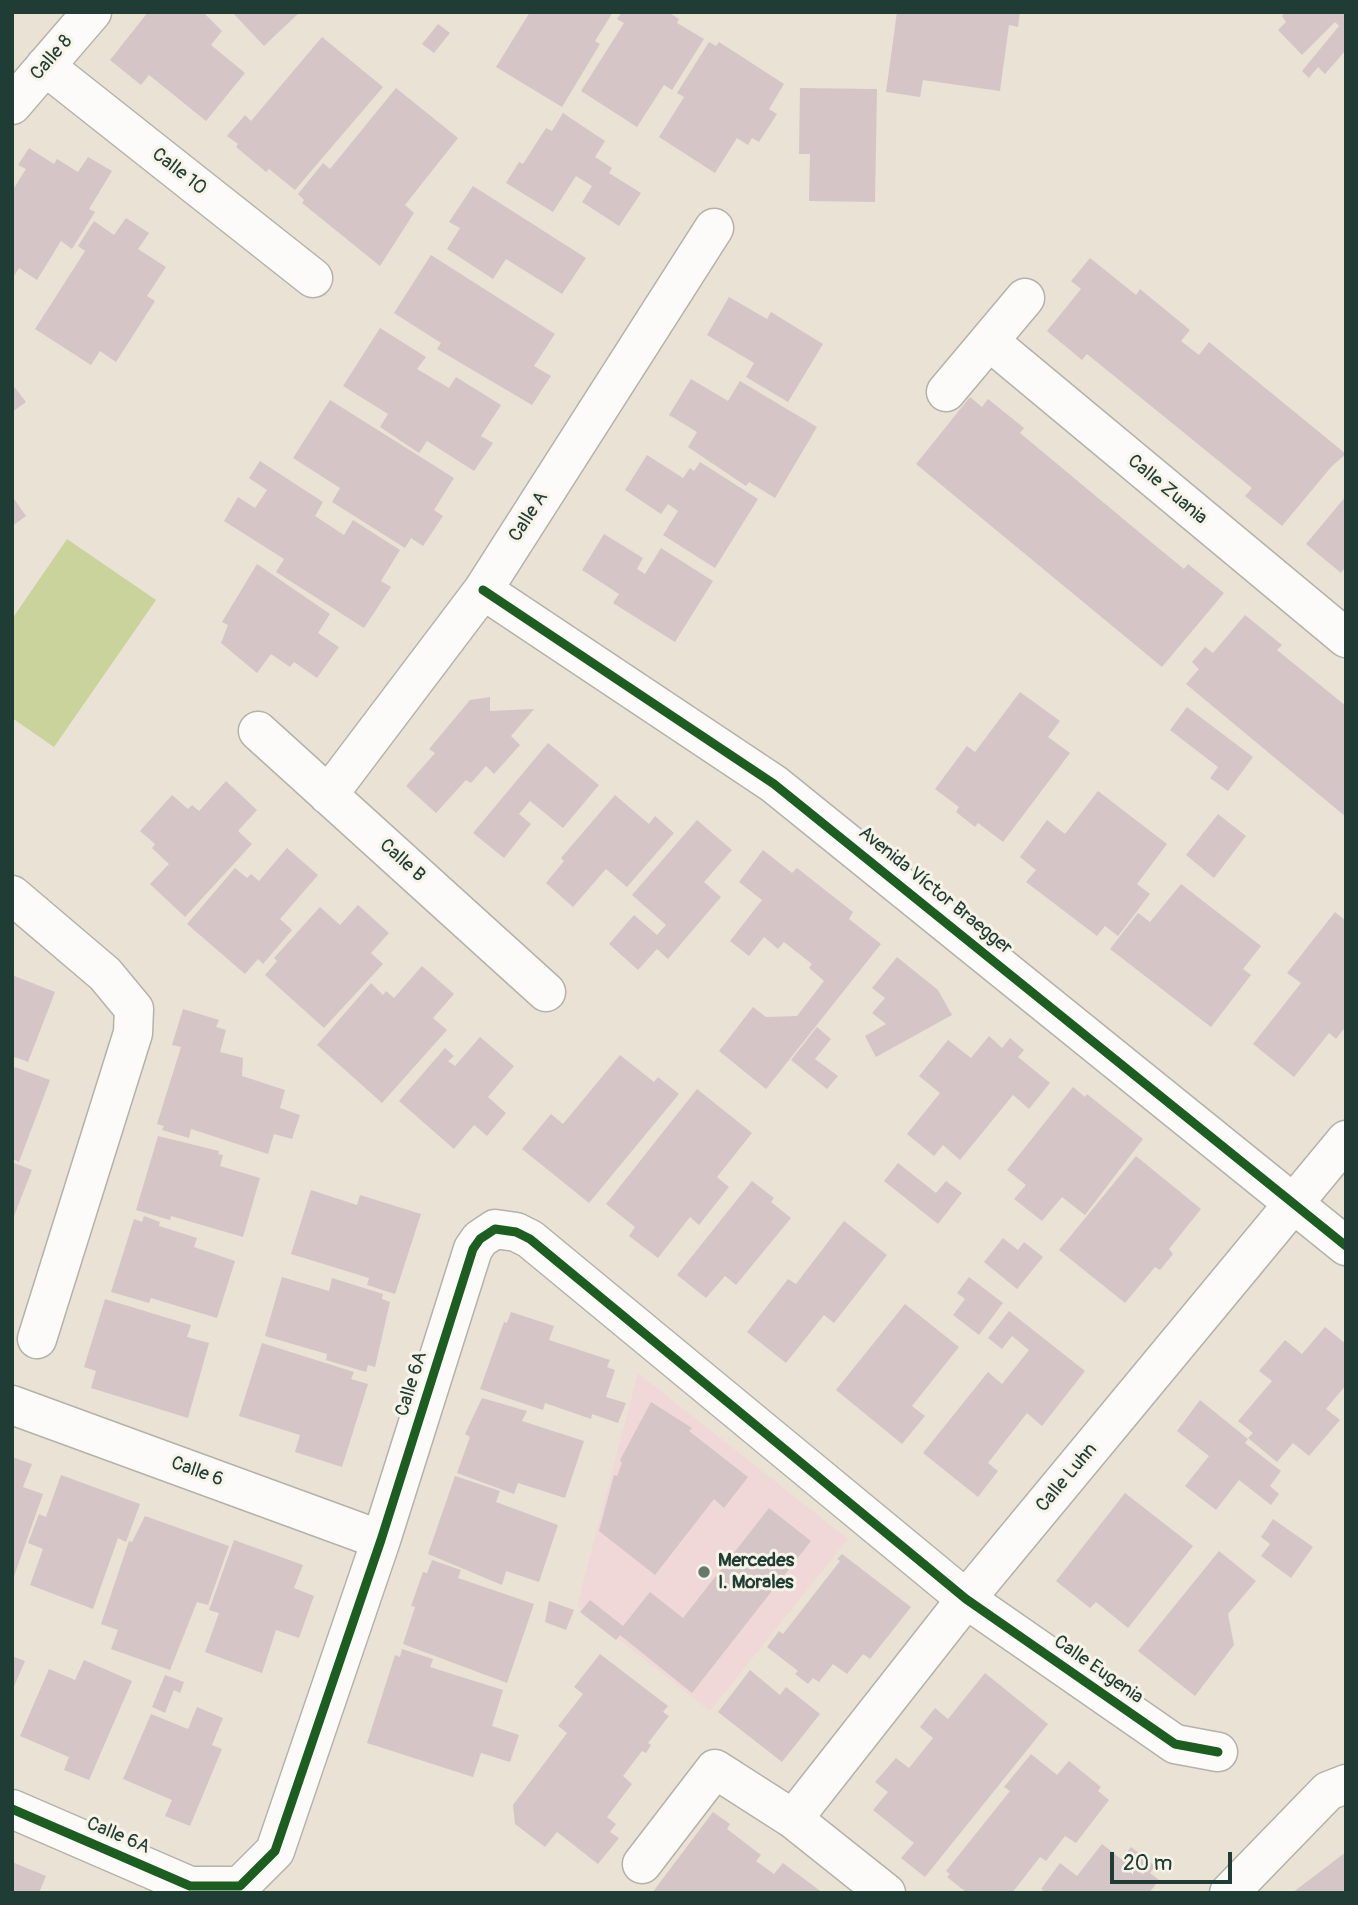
<!DOCTYPE html>
<meta charset="utf-8">
<style>
body{margin:0}
#map{position:relative;width:1358px;height:1905px;overflow:hidden;background:#eae2d4;font-family:Pangolin,sans-serif}
canvas{display:block}
.frame{position:absolute;inset:0;border:14px solid #1f3d34;pointer-events:none}
.scale{position:absolute;left:1110px;top:1852px;width:122px;height:32px;box-sizing:border-box;border:4px solid #1f3d34;border-top:0;padding-left:9px;font-size:21px;line-height:24px;white-space:nowrap;color:#1f3d34;-webkit-text-stroke:5px #f7f3e8;paint-order:stroke}
</style>
<div id="map">
<canvas width="1358" height="1905"></canvas>
<div class="frame"></div>
<div class="scale">20 m</div>
</div>
<script>
const ctx = document.querySelector('canvas').getContext('2d');
ctx.lineJoin = 'round';
function fill(path, color) { ctx.fillStyle = color; ctx.fill(path, 'evenodd'); }
const poly = rows => new Path2D(rows.map(r => 'M' + r).join(''));
function stroke(path, color, width, dash) { ctx.strokeStyle = color; ctx.lineWidth = width; ctx.lineCap = dash ? 'butt' : 'round'; ctx.setLineDash(dash || []); ctx.stroke(path); }
function label(font, color, halo, rows, align = 'center') {
  ctx.font = font + ' Pangolin,sans-serif'; ctx.lineWidth = 6; ctx.setLineDash([]); ctx.textBaseline = 'middle'; ctx.strokeStyle = halo; ctx.fillStyle = color; for (const [text, x, y, turn = 0] of rows) {
    ctx.save(); ctx.translate(x, y); ctx.rotate((+turn || 0) * Math.PI / 180); ctx.textAlign = isNaN(turn) ? turn : align; if (halo) ctx.strokeText(text, 0, 0); ctx.fillText(text, 0, 0); ctx.restore();
  }
}
fill(poly([
 [638,1373,848,1539,710,1711,577,1606]
]), '#f0d8d8');
fill(poly([
 [67,539,156,600,54,747,12,718,12,619]
]), '#c9d39b');
fill(poly([
 [148,12,203,12,222,31,211,45,245,73,206,121,149,75,141,85,110,60],
 [232,12,300,12,264,46],
 [530,12,613,12,595,41,600,44,562,107,496,67],
 [622,12,668,12,679,19,677,23,704,39,672,90,664,85,637,127,581,91,624,23,617,19],
 [897,12,1020,12,1018,27,1009,25,1000,91,923,80,920,97,886,92],
 [1285,12,1342,12,1346,17,1346,50,1325,74,1318,67,1309,78,1302,71,1339,26,1335,22,1302,55,1278,30,1286,22,1282,16],
 [438,24,450,33,434,53,422,44],
 [322,37,383,87,295,190,269,169,266,172,236,147,238,144,227,136,245,115,251,121],
 [709,42,716,46,719,42,784,84,769,109,777,114,759,142,752,138,748,145,737,138,715,173,659,137,684,97,677,93],
 [396,88,458,138,405,205,414,213,380,266,302,203,304,200,298,194,323,163,330,169],
 [800,88,877,89,875,202,809,201,810,154,799,154],
 [563,113,605,141,595,157,612,168,609,173,641,193,619,226,582,202,592,186,576,176,553,212,506,183,519,162,523,164,546,128,552,131],
 [29,148,54,164,57,159,78,172,88,157,112,171,89,209,95,212,72,249,61,241,37,280,19,268,12,279,12,191,26,169,18,165],
 [473,186,586,258,562,294,506,259,493,279,447,249,460,228,449,222],
 [126,218,149,233,138,249,166,267,147,296,155,301,116,362,100,351,91,365,35,329,85,251,78,246,94,221,114,235],
 [431,255,555,334,534,366,551,376,532,405,437,349,441,343,394,313],
 [1090,258,1136,295,1140,289,1190,330,1181,341,1199,355,1209,342,1346,454,1332,466,1282,526,1245,496,1252,488,1087,354,1082,360,1047,331,1081,289,1071,281],
 [729,297,767,319,771,312,823,344,788,402,746,377,754,363,707,335],
 [380,328,426,357,417,369,449,388,456,377,501,405,481,436,493,443,474,471,427,441,419,453,380,427,388,414,343,386],
 [691,379,728,401,740,381,817,427,775,498,749,482,746,486,688,447,697,432,669,415],
 [12,384,26,402,12,412],
 [970,397,982,407,988,399,1024,428,1020,433,1151,542,1184,569,1188,564,1224,593,1162,667,916,464],
 [330,400,454,478,434,510,443,516,423,546,411,538,405,548,332,502,340,488,293,458],
 [647,455,683,478,690,468,694,471,700,462,758,499,715,568,663,535,678,511,668,504,661,514,625,490],
 [260,461,323,502,315,516,344,535,353,520,400,550,381,581,391,587,364,628,276,572,284,559,224,521,238,497,255,508,267,490,249,478],
 [12,496,26,516,12,526],
 [1346,496,1346,566,1341,573,1306,544],
 [604,534,643,558,637,569,645,574,661,548,713,581,675,642,613,603,619,594,582,570],
 [257,564,330,614,318,633,339,647,317,678,294,662,290,667,271,654,257,673,221,643,228,625,222,622],
 [1245,615,1282,645,1277,650,1346,706,1346,817,1186,684,1199,669,1192,662,1205,647,1213,653],
 [1020,692,1060,721,1048,737,1070,753,1003,842,978,823,975,827,956,812,959,807,935,789,967,746,975,752],
 [490,697,490,711,534,709,511,736,520,745,494,774,486,766,471,783,466,780,436,813,406,786,435,753,429,749,470,700],
 [1187,707,1253,757,1228,791,1210,778,1218,767,1170,730],
 [548,743,599,785,563,828,530,801,519,814,531,824,504,858,473,833],
 [226,781,257,810,238,831,252,844,185,917,150,884,169,864,152,848,155,844,140,831,172,795,188,809,192,805,199,811],
 [1098,791,1167,844,1137,884,1150,894,1118,936,1105,926,1097,936,1026,882,1036,870,1020,857,1047,820,1065,834],
 [615,795,649,824,655,816,674,833,627,887,606,869,573,907,546,883,564,861,561,858],
 [1218,814,1246,836,1214,878,1186,855],
 [697,820,732,850,704,882,721,897,668,959,657,949,638,970,609,944,634,915,657,935,666,925,632,895],
 [287,848,318,875,280,919,292,930,263,964,258,959,245,974,187,924,235,868,247,878,251,874,259,881],
 [763,850,792,873,797,868,853,912,849,919,881,944,766,1089,719,1051,753,1007,766,1017,797,1016,824,981,809,968,812,964,784,942,778,949,764,937,749,956,730,941,762,900,739,882],
 [1181,884,1261,946,1243,969,1251,975,1211,1027,1110,949,1138,913,1150,922],
 [358,905,389,933,371,953,383,964,324,1028,265,975,277,961,274,958,320,907,340,925],
 [1335,912,1346,921,1346,1026,1336,1039,1329,1033,1294,1077,1253,1044,1301,983,1287,973],
 [897,957,938,990,952,1015,876,1057,865,1036,886,1024,872,1013,885,998,872,988],
 [422,966,454,994,433,1018,447,1030,382,1103,317,1045,371,983,383,995,386,991,394,998],
 [12,975,55,992,28,1062,15,1057,12,1062],
 [183,1009,219,1020,216,1027,226,1030,220,1052,243,1058,242,1076,285,1090,280,1108,300,1115,292,1139,274,1134,268,1154,191,1129,189,1138,162,1130,164,1126,157,1124,181,1047,172,1045],
 [817,1027,831,1039,815,1059,838,1076,827,1089,791,1060],
 [989,1036,1002,1048,1010,1038,1024,1050,1018,1057,1050,1083,1029,1109,1013,1095,960,1160,943,1145,934,1156,907,1134,940,1093,919,1076,948,1040,971,1058],
 [480,1037,514,1066,488,1097,506,1113,487,1136,474,1125,454,1149,399,1101,445,1048,454,1056,448,1061,455,1066],
 [620,1055,654,1082,658,1077,679,1094,589,1203,522,1149,551,1114,563,1124],
 [15,1067,50,1080,19,1162,12,1159,12,1073],
 [1073,1087,1085,1097,1087,1094,1143,1139,1085,1215,1062,1197,1042,1221,1014,1199,1026,1185,1007,1170],
 [697,1089,752,1133,717,1177,729,1187,699,1225,690,1217,658,1258,629,1236,635,1227,606,1204],
 [158,1136,219,1151,218,1154,223,1155,220,1166,260,1178,243,1237,171,1216,170,1220,136,1210],
 [1136,1156,1201,1209,1169,1249,1173,1254,1160,1270,1155,1267,1125,1303,1059,1250],
 [12,1162,32,1170,12,1221],
 [898,1163,936,1193,946,1181,962,1193,938,1224,884,1181],
 [752,1181,774,1198,771,1202,791,1218,736,1285,725,1276,706,1298,677,1275],
 [311,1190,357,1205,360,1195,421,1214,395,1294,367,1285,369,1278,291,1254],
 [144,1216,160,1222,159,1226,197,1238,194,1247,235,1261,217,1318,151,1298,149,1303,111,1292,134,1219,142,1222],
 [844,1221,887,1255,834,1323,824,1315,786,1363,747,1332,788,1279,796,1284],
 [1003,1238,1018,1250,1024,1242,1043,1257,1017,1289,984,1262],
 [282,1277,329,1291,332,1278,383,1294,382,1299,390,1302,375,1367,368,1365,366,1372,326,1360,327,1354,265,1336],
 [969,1277,1003,1303,979,1335,953,1315,965,1299,957,1293],
 [105,1299,191,1325,187,1337,209,1343,188,1418,91,1388,96,1371,84,1367],
 [905,1304,959,1347,912,1406,925,1416,902,1444,836,1390],
 [1009,1311,1085,1371,1042,1426,1027,1413,988,1463,998,1471,978,1497,923,1453,988,1372,1002,1384,1029,1350,1012,1336,1002,1349,988,1338],
 [511,1312,554,1326,549,1340,610,1360,607,1367,615,1370,606,1397,626,1403,618,1423,592,1414,591,1419,545,1403,543,1410,480,1389,504,1322,507,1323],
 [1325,1327,1346,1344,1346,1385,1326,1409,1340,1420,1309,1456,1293,1443,1277,1462,1248,1438,1253,1433,1238,1421,1272,1381,1259,1371,1285,1340,1302,1354],
 [262,1343,354,1372,351,1379,368,1384,342,1467,295,1452,300,1435,239,1416],
 [482,1398,527,1411,522,1421,584,1441,565,1498,518,1483,514,1494,457,1473,470,1437,465,1434],
 [1200,1400,1248,1439,1245,1443,1281,1471,1270,1486,1279,1494,1271,1505,1239,1480,1216,1510,1185,1486,1209,1456,1177,1431],
 [651,1402,692,1428,689,1431,748,1477,724,1508,714,1499,655,1575,599,1531,614,1475,617,1476,622,1463,620,1460],
 [12,1457,32,1464,23,1487,43,1494,13,1579],
 [61,1475,140,1504,126,1542,118,1538,93,1609,30,1585,43,1549,28,1543,39,1514,46,1517],
 [455,1476,500,1491,496,1502,558,1525,539,1582,506,1571,502,1585,428,1554],
 [1125,1493,1193,1546,1128,1628,1096,1602,1090,1608,1056,1581],
 [769,1508,811,1541,692,1693,620,1635,616,1640,580,1612,590,1600,623,1626,650,1592,683,1618],
 [145,1516,229,1546,208,1605,197,1602,170,1670,111,1649,118,1630,101,1624,129,1541,132,1542],
 [1273,1519,1313,1547,1291,1578,1261,1556,1270,1544,1261,1537],
 [234,1540,303,1565,294,1588,314,1596,299,1638,276,1630,262,1673,205,1652,219,1613,209,1610],
 [1219,1551,1256,1581,1228,1614,1234,1645,1195,1696,1138,1651],
 [842,1554,911,1607,870,1659,863,1654,847,1674,833,1664,819,1682,813,1678,808,1684,795,1674,798,1671,767,1647,779,1631,783,1634,840,1561,837,1559],
 [432,1560,461,1570,458,1578,534,1604,507,1683,403,1644,415,1607,411,1606,423,1572,427,1573],
 [549,1601,574,1610,566,1630,545,1622],
 [402,1649,433,1659,430,1667,503,1690,492,1726,519,1735,510,1762,481,1753,473,1777,367,1743,395,1655,400,1657],
 [600,1654,668,1706,663,1712,669,1716,648,1743,651,1745,646,1753,642,1751,623,1776,632,1784,607,1817,616,1824,610,1832,619,1838,598,1864,557,1832,545,1847,515,1824,513,1805,567,1733,558,1726,583,1694,574,1687],
 [12,1656,25,1661,12,1691],
 [84,1660,132,1681,89,1780,64,1770,69,1757,20,1736,49,1669,75,1680],
 [750,1670,780,1695,786,1687,820,1714,782,1762,718,1712],
 [985,1673,1048,1724,925,1877,901,1858,914,1843,873,1810,888,1792,875,1782,896,1758,909,1768,933,1738,920,1727,935,1708,948,1719],
 [165,1675,184,1682,180,1693,174,1690,165,1713,152,1707],
 [197,1707,223,1718,212,1745,222,1749,190,1826,165,1816,172,1800,123,1779,151,1714,188,1729],
 [1031,1754,1057,1775,1069,1761,1101,1787,1098,1791,1109,1800,1076,1843,1065,1836,1046,1861,1040,1857,1012,1893,967,1893,947,1877,950,1874,946,1871,1010,1791,1004,1787],
 [713,1812,730,1824,727,1829,761,1855,756,1861,774,1874,783,1863,823,1893,652,1893],
 [1102,1844,1121,1859,1131,1847,1155,1866,1150,1873,1159,1880,1149,1893,1046,1893,1041,1889,1060,1863,1077,1876],
 [1346,1852,1346,1893,1292,1893],
 [12,1862,46,1876,39,1893,12,1893]
]), '#d6c5c6');
const minor = poly([
 [45,66,313,278],
 [12,105,92,12],
 [989,341,1346,638],
 [946,392,1025,298],
 [483,590,774,784,1346,1246],
 [258,731,546,992],
 [328,795,483,590,714,228],
 [12,895,105,974,134,1009,133,1033,37,1339],
 [12,1405,381,1540],
 [12,1809,190,1886,240,1886,275,1851,381,1540,473,1249,480,1239,495,1229,516,1232,530,1239,966,1599,1175,1744,1218,1752],
 [793,1819,966,1599,1346,1140],
 [642,1864,715,1769,793,1819,886,1893],
 [1229,1893,1328,1791,1346,1784]
]);
stroke(minor, '#b4b2a9', 41);
stroke(minor, '#fcfbf9', 38);
stroke(poly([
 [483,590,774,784,1346,1246],
 [12,1809,190,1886,240,1886,275,1851,381,1540,473,1249,480,1239,495,1229,516,1232,530,1239,966,1599,1175,1744,1218,1752]
]), '#1b5e20', 9);
for (const [x, y, r, color] of [
 [704,1572,7,"#66776c"]
]) { const dot = new Path2D(); dot.arc(x, y, r, 0, 2 * Math.PI); ctx.fillStyle = color; ctx.fill(dot); stroke(dot, '#f7f3e8', 2.5); }
label('19px', '#1f3d34', '#f7f3e8', [
 ["Calle 8",52,58,-49],
 ["Calle 10",179,172,38],
 ["Calle Zuania",1167,490,40],
 ["Calle A",529,517,-57],
 ["Calle B",402,861,42],
 ["Avenida Víctor Braegger",935,891,39],
 ["Calle 6A",412,1384,-73],
 ["Calle 6",197,1472,20],
 ["Calle Luhn",1067,1478,-50],
 ["Calle Eugenia",1098,1670,35],
 ["Calle 6A",118,1836,23]
]);
label('bold 19px', '#1f3d34', '#f7f3e8', [
 ["Mercedes",718,1561],
 ["I. Morales",718,1583]
], 'left');
</script>
